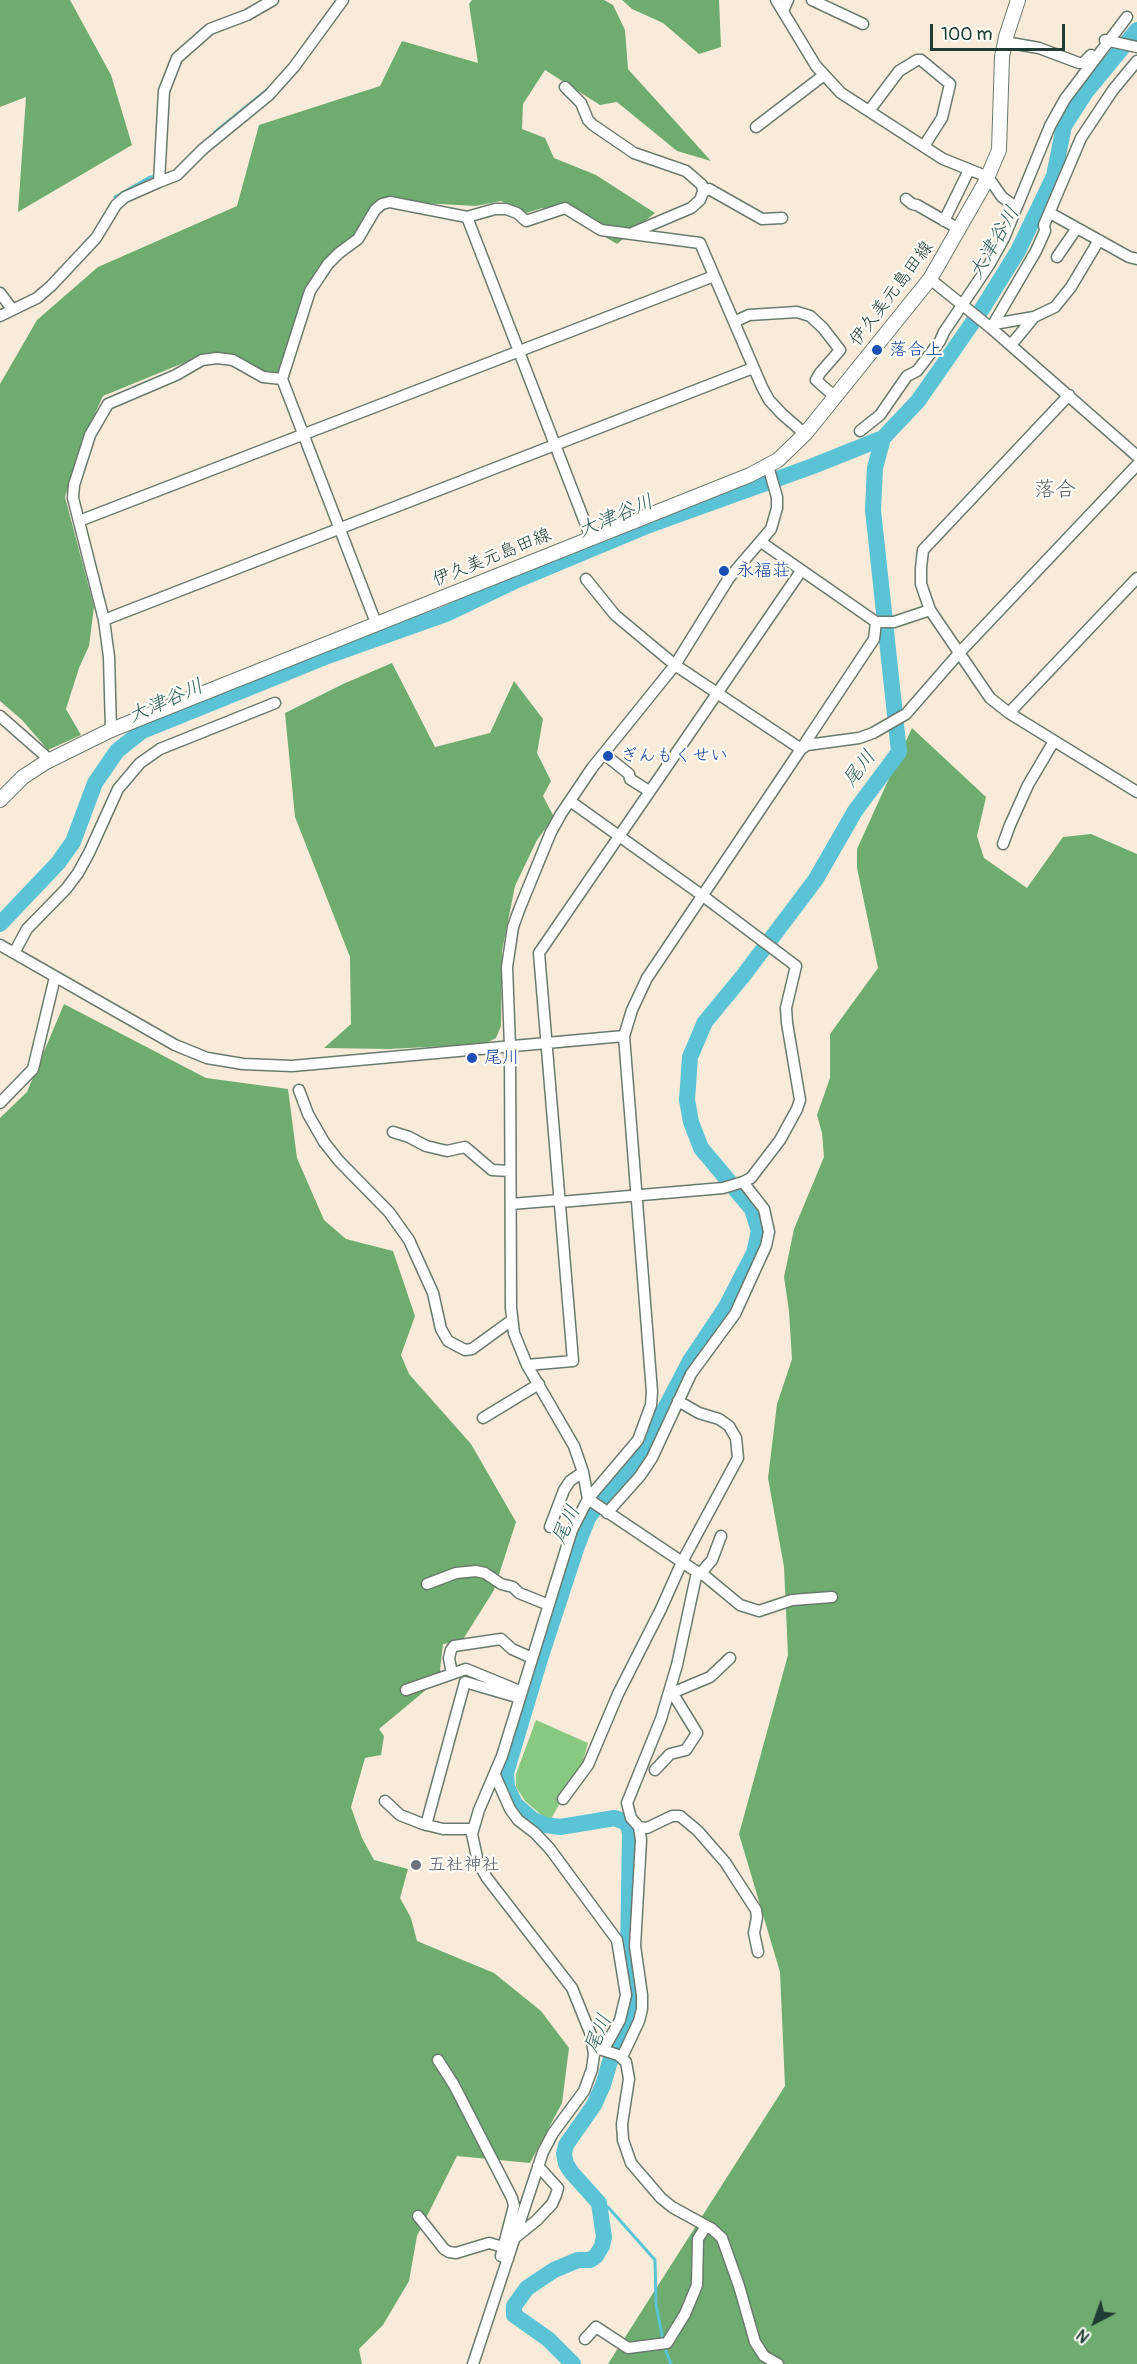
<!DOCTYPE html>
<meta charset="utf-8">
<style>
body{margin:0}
#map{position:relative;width:1137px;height:2364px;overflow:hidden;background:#f8ebd9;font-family:Pangolin,sans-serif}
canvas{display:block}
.north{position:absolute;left:1065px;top:2292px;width:60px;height:60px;-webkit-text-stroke:4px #fdfcf7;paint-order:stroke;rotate:221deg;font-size:16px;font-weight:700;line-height:24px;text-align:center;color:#1f3d34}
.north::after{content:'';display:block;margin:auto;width:21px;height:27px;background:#1f3d34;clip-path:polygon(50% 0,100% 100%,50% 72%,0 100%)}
.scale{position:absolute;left:930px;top:24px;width:135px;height:27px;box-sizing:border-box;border:3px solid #1f3d34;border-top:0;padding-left:8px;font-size:18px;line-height:21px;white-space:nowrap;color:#1f3d34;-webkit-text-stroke:4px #fdfcf7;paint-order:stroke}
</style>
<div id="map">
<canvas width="1137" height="2364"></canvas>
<div class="north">N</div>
<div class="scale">100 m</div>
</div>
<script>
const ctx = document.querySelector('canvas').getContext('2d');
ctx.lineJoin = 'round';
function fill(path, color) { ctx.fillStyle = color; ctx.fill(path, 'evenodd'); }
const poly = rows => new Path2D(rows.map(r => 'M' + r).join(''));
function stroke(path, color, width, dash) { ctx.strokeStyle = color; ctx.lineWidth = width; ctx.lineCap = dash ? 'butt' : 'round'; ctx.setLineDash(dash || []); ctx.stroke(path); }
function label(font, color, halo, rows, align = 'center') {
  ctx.font = font + ' Pangolin,"Klee One",sans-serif'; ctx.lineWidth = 4.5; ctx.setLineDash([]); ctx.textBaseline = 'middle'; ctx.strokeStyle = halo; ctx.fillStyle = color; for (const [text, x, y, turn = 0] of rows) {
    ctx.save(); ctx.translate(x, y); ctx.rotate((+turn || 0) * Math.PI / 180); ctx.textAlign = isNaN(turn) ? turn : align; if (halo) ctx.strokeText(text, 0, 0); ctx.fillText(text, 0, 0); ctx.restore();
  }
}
fill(poly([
 [536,1720,588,1743,582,1764,551,1819,546,1819,525,1801,516,1787,516,1774]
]), '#88c981');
fill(poly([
 [0,0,70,0,111,75,132,145,18,212,26,97,0,107],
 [472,0,604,0,613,5,625,30,628,69,711,161,677,151,617,102,600,105,545,70,523,104,522,129,545,138,554,158,596,175,655,213,617,244,562,212,542,208,526,213,501,201,476,206,384,201,371,206,350,242,302,298,281,375,263,372,234,357,198,357,103,396,86,433,65,497,94,607,89,646,79,668,66,709,81,735,48,750,22,720,0,701,0,384,37,320,98,267,237,206,259,125,380,86,402,41,478,63,469,4],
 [622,0,719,0,721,47,699,54,663,23,632,9],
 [392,663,435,747,490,733,514,681,543,719,537,753,551,781,543,796,554,817,537,840,515,886,502,951,501,1026,496,1038,484,1044,389,1049,324,1048,351,1024,350,957,295,817,285,713,343,684],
 [912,728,986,797,977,836,984,858,1027,888,1063,837,1091,834,1137,854,1137,2364,608,2364,785,2086,780,1972,739,1834,788,1655,784,1567,768,1478,777,1404,792,1359,789,1311,784,1277,794,1229,824,1157,822,1133,817,1115,830,1078,830,1034,878,968,857,868,857,849],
 [64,1004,206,1078,288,1089,297,1158,324,1220,346,1239,393,1251,415,1316,401,1355,409,1374,471,1444,516,1522,494,1590,462,1641,443,1644,439,1679,379,1729,384,1736,381,1755,365,1758,351,1807,362,1838,374,1860,408,1869,400,1898,411,1918,417,1941,494,1973,541,2011,569,2048,562,2103,530,2163,457,2156,417,2236,409,2281,383,2325,359,2349,362,2364,0,2364,0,1118,27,1092]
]), '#6ead6f');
stroke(poly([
 [215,132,268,89],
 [115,197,150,177,157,177],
 [599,2203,608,2207,655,2260,656,2304,663,2340],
 [664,2346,671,2364]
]), '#5ac3d6', 3);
stroke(poly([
 [0,924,58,863,73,842,95,783,117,751,142,731,325,657,446,614,517,580,644,527,813,466,883,438,918,401,982,309,1018,251,1054,176,1064,126,1086,92,1137,30],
 [573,2364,548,2339,514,2315,514,2306,527,2288,554,2270,578,2260,590,2260,596,2256,602,2246,604,2237,599,2203,572,2173,566,2164,564,2154,566,2145,594,2105,603,2085,614,2048,629,2023,634,2008,633,1986,628,1956,630,1833,627,1823,615,1818,560,1827,545,1825,533,1820,515,1804,507,1787,506,1773,540,1659,577,1546,588,1518,601,1501,636,1464,690,1361,726,1307,754,1253,759,1231,752,1209,701,1148,691,1122,687,1100,690,1057,705,1022,743,976,816,879,855,811,899,752,873,510,875,468,883,438]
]), '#5ac3d6', 16);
const minor = poly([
 [776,0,816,66,841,93,943,159,988,177,1002,197,1016,207],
 [812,0,863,24],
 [783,11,788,0],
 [1105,40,1137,47],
 [1005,42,1039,48,1079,63,1083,63,1091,55],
 [565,87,581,103,588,120,593,125,634,153,686,171,702,185,703,192],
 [869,111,899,71,917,60,921,60,950,84,942,118,924,146],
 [756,127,824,75],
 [159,182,177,175,203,149,269,95,294,67,343,0],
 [906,199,912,204,917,205,959,229],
 [1050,213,1129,257,1137,259],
 [467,217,591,538],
 [944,221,969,170],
 [632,233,691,208,700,200,703,192,709,189,762,219,782,218],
 [1057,257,1077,228],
 [930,279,991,328,1137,456],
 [0,293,12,309],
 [0,316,37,298,51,286,96,238,116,205,125,197,159,182,164,91,177,58,210,29,247,15,273,0],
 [734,322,749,315,797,312,810,316,823,328,840,350,820,373,816,380,835,397],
 [994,324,1034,317],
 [991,328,1036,251,1045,231,1044,225,1081,138,1113,90,1137,61],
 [1011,345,1034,317,1055,307,1071,287,1099,240],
 [282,379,376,623],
 [1069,395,923,550,921,568,921,584,930,610,990,698,1009,713,1137,792],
 [860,431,880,415,907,376,917,371,940,341,944,332,989,265,1004,238,1050,126,1065,99,1127,17],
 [79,521,714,276],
 [761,542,876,622,894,622,930,610],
 [586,579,615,615,675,665,801,749,874,639,876,622],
 [104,620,753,368],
 [1009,713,1137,578],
 [0,716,50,760],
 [111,730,109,657,104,620,73,498,74,485,90,435,108,404,176,375,202,360,217,358,233,360,263,377,282,379,310,291,328,264,339,253,358,239,375,210,382,204,390,202,467,217,495,209,506,209,517,213,526,221,565,208,601,230,700,243,762,387,769,400,782,414,805,434],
 [604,754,629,774,630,779,649,791],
 [1003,844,1010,825,1028,785,1054,741],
 [0,945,175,1045,207,1058,243,1064,292,1066,624,1036,652,1392,651,1405,638,1440,588,1499,572,1530,502,1756,479,1810,472,1834,478,1862,487,1878,572,1988,591,2035,594,2054,592,2069,584,2091,553,2133,543,2152,473,2364],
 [14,953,27,929,66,889,78,873,89,853,118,789,140,763,160,749,275,703],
 [624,1036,632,1010,647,978,801,749,807,745,859,738,873,733,906,714,960,652,1137,465],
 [299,1090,308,1114,324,1142,339,1161,389,1212,409,1240,433,1293,441,1329,448,1341,465,1350,472,1349,512,1320],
 [0,1103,33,1069,55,977],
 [393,1132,409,1137,426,1146,447,1151,465,1147,492,1170,510,1171],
 [560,1202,723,1188,743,1182,751,1178,780,1140,797,1109,800,1100,787,1023,786,1008,796,966,703,896,570,801],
 [511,1204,560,1200],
 [527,1365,573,1361,539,953,801,571],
 [483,1418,539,1384],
 [607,1513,640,1476,652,1458,691,1374,735,1314,766,1246,769,1232,764,1209,743,1182],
 [550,1527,564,1490,570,1481,583,1472],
 [697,1572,705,1576,740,1605,759,1611,792,1600,832,1597],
 [700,1574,712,1560,721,1536],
 [427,1584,456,1573,476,1571,485,1573,501,1584,513,1587,519,1593,549,1605],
 [452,1674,449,1658,451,1650,454,1646,501,1639,512,1649,532,1658],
 [406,1690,466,1669,522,1692],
 [672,1693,710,1677,730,1658],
 [655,1770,670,1754,686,1750,697,1733,670,1689],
 [495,1775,510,1809,518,1820,535,1833,550,1849,617,1940,626,1995,620,2020,604,2049],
 [563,1799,588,1765,618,1694,661,1609,682,1562,738,1458,736,1438,729,1426,719,1419,699,1413,678,1401],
 [385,1801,400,1815,423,1824,443,1829,473,1829],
 [426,1825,465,1682,520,1698],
 [639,1827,647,1828,672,1816,680,1816,698,1831,725,1862,756,1910,757,1917,754,1933,758,1952],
 [593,2047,618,2055,626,2062,629,2079,622,2124,623,2140,631,2163,661,2198,672,2207,712,2229,722,2238,739,2286,755,2342,764,2356,778,2364],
 [622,2057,639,2021,642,2009,642,1995,635,1946,641,1840,639,1827,631,1818,627,1803,661,1719,677,1665,697,1572,588,1499,583,1472,574,1446,527,1365,514,1333,511,1308,510,1047,507,967,513,927,519,910,551,832,561,814,592,768,675,665,729,578,771,529,777,508,777,497,768,466],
 [438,2060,454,2085,512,2198,514,2206,501,2256,508,2259],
 [418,2216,444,2249,449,2252,456,2253,489,2243,503,2247],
 [516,2237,537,2220,552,2204,556,2195,558,2188,538,2166],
 [585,2339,596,2327,628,2348,667,2343,685,2314,697,2285,698,2239,706,2226]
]);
const major = poly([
 [0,800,23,777,46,762,111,730,750,475,778,460,805,434,930,279,985,183,999,150,1002,57,1006,37,1018,0]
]);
stroke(minor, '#6b7a6e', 13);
stroke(major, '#6b7a6e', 16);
stroke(minor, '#fff', 10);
stroke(major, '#fff', 14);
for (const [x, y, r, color] of [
 [877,350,6,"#1a4fb4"],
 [724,571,6,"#1a4fb4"],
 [608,756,6,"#1a4fb4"],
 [472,1058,6,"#1a4fb4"],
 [416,1865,6,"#6b7280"]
]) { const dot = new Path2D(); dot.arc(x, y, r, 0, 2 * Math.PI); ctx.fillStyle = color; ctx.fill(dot); stroke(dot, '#fdfcf7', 2); }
label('18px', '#1f3d34', '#fdfcf7', [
 ["伊久美元島田線",892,294,-53],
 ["伊久美元島田線",492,558,-22]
]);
label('18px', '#164399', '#fdfcf7', [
 ["落合上",889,350],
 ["永福荘",736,571],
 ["ぎんもくせい",620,756],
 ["尾川",484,1058]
], 'left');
label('18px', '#5b616d', '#fdfcf7', [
 ["五社神社",428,1865]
], 'left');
label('italic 20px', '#2e5e5c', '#fdfcf7', [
 ["大津谷川",995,243,-60],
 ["大津谷川",616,517,-23],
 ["大津谷川",166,702,-24],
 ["尾川",860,769,-53],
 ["尾川",567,1525,-65],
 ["尾川",599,2034,-67]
]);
label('21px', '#5b6166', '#fdfcf7', [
 ["落合",1055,491]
]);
</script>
